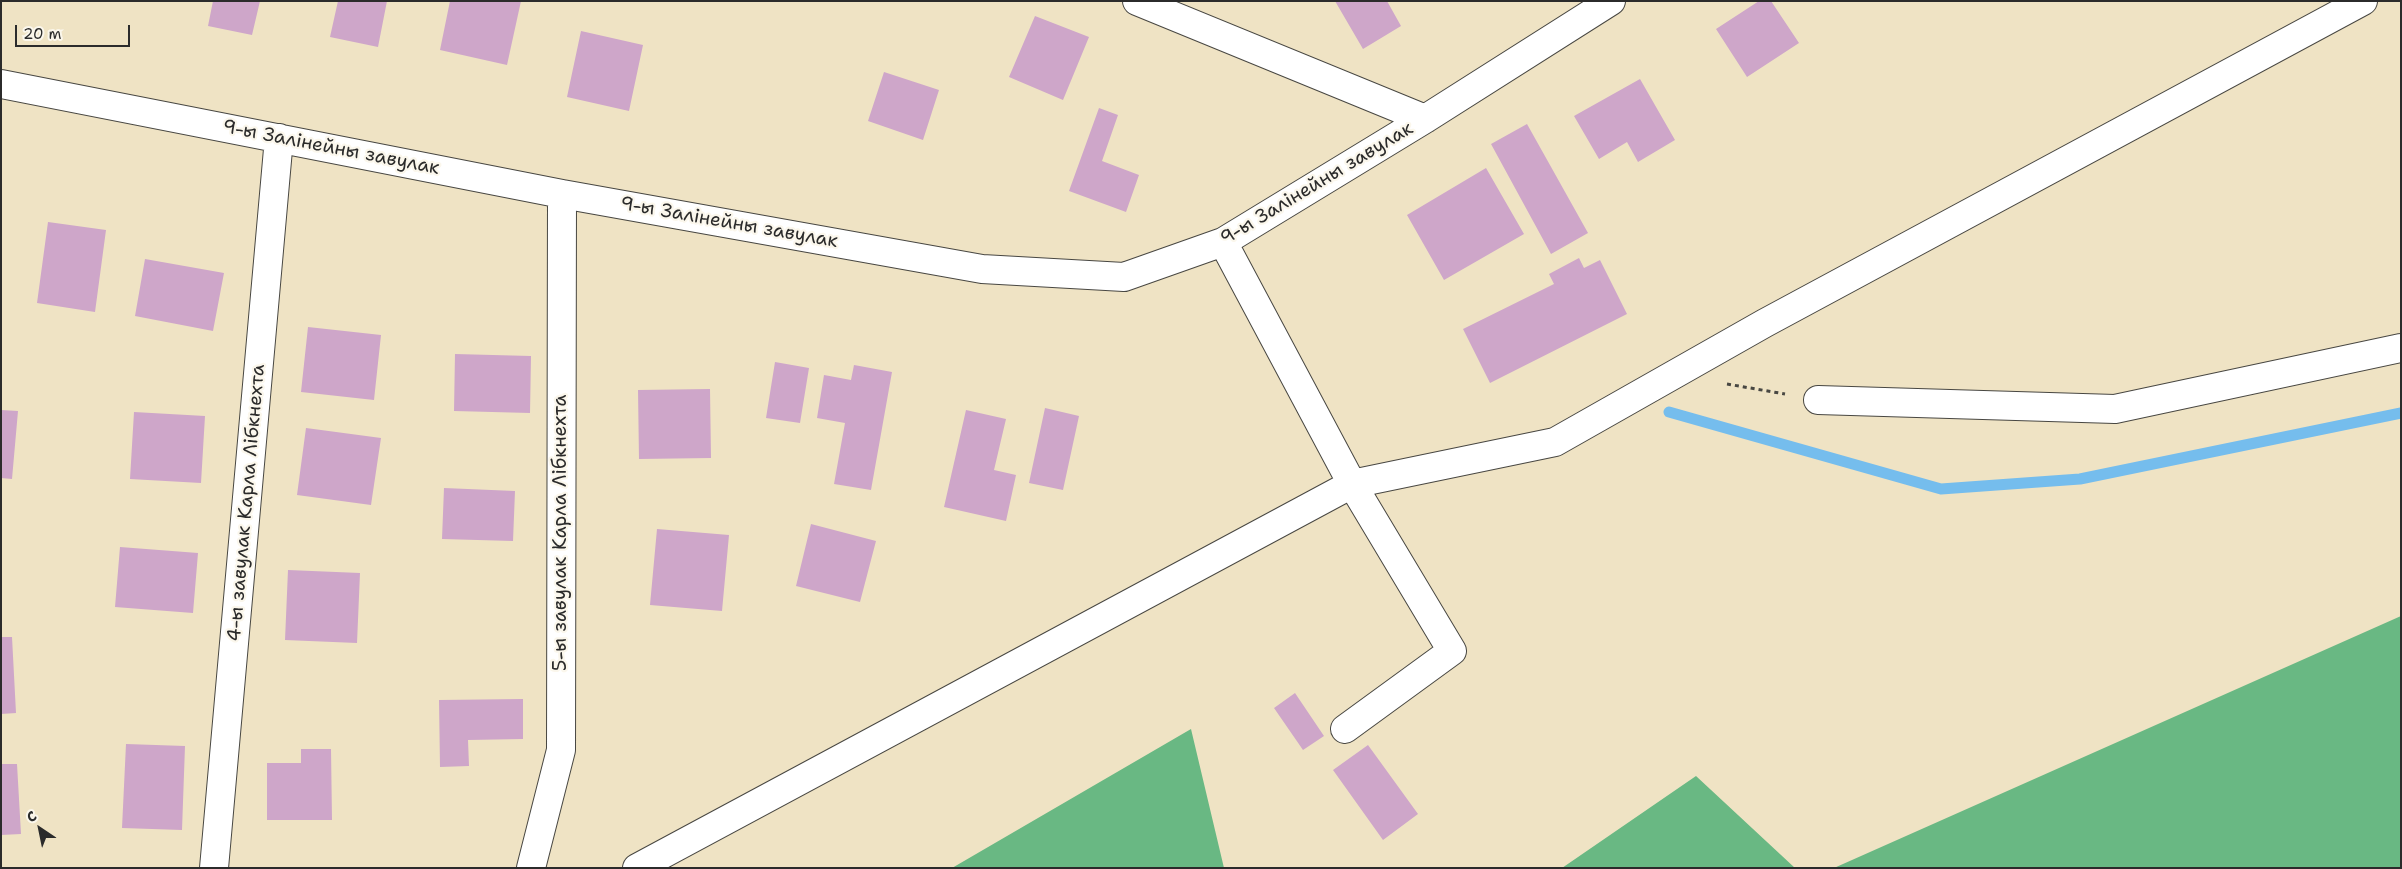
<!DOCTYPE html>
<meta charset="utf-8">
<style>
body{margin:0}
#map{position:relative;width:2402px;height:869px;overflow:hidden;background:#efe3c4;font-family:"Shantell Sans",sans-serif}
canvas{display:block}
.frame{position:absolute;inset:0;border:2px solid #2b2b2b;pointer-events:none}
.north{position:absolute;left:15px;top:804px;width:50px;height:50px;-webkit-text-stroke:4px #fbf7ec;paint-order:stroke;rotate:326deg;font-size:14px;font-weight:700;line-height:20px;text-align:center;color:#2b2b2b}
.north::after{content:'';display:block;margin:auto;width:18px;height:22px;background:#2b2b2b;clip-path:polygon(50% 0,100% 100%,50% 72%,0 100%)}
.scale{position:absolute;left:15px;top:25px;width:115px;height:22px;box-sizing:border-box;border:2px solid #2b2b2b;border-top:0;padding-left:6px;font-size:15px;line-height:18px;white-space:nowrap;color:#2b2b2b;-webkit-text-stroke:4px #fbf7ec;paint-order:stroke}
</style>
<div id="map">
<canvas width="2402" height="869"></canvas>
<div class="frame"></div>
<div class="north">С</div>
<div class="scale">20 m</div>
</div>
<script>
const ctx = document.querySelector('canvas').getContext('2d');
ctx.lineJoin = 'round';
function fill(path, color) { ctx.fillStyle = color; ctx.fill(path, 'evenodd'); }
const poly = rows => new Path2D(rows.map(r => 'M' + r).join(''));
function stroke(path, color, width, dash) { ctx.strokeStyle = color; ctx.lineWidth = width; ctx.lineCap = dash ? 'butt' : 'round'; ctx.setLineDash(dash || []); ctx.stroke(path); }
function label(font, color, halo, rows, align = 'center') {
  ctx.font = font + ' "Shantell Sans",sans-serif'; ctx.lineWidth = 4.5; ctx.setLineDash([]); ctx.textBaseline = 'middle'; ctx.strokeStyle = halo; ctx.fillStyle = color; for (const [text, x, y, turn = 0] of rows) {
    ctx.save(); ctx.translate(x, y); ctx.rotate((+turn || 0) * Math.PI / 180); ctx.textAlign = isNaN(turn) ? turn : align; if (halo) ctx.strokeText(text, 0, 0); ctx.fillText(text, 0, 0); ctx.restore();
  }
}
fill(poly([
 [2401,616,2401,868,1834,868],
 [1191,729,1224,868,952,868],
 [1696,776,1795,868,1562,868]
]), '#69b883');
stroke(poly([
 [1669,412,1941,489,2080,479,2401,413]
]), '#75bded', 11);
fill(poly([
 [213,1,260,1,252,35,208,26],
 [338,1,387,1,378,47,330,37],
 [450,1,521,1,507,65,440,50],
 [1335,1,1387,1,1401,26,1363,49],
 [1759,1,1771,1,1799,43,1747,77,1716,29],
 [1035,16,1089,37,1063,100,1009,77],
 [581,31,643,45,629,111,567,97],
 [884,72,939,90,923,140,868,121],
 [1640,79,1675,140,1638,162,1627,142,1599,159,1574,116],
 [1099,108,1118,115,1102,161,1139,175,1126,212,1069,191],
 [1527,124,1588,233,1551,254,1491,144],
 [1486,168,1524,234,1444,280,1407,215],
 [48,222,106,230,95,312,37,303],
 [1579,258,1584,268,1600,260,1627,314,1490,383,1463,329,1554,284,1549,274],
 [145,259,224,273,213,331,135,316],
 [308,327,381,335,374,400,301,392],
 [455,354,531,356,530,413,454,411],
 [775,362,809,368,800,423,766,418],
 [854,365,892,372,871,490,834,484,845,423,817,418,824,375,851,380],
 [710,389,711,458,639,459,638,390],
 [1045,408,1079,416,1063,490,1029,483],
 [1,410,18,411,12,479,1,478],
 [966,410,1006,419,994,470,1016,475,1006,521,944,507],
 [134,412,205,416,201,483,130,479],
 [306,428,381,438,371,505,297,495],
 [444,488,515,491,513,541,442,539],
 [811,524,876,541,860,602,796,586],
 [657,529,729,535,722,611,650,605],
 [120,547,198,553,193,613,115,607],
 [288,570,360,573,357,643,285,640],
 [1,637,12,637,16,713,1,714],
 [1295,693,1324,736,1303,750,1274,708],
 [523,699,523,739,468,740,469,766,440,767,439,700],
 [126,744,185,746,182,830,122,828],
 [1368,745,1418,814,1383,840,1333,770],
 [301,749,331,749,332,820,267,820,267,763,301,763],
 [1,764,17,764,21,834,1,835]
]), '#cea6c9');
const minor = poly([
 [1137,1,1425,119],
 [1,84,562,194,982,269,1124,277,1223,242,1425,119,1611,1],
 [1223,242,1352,484,1452,651,1345,729],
 [1818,400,2115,409,2401,348],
 [214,868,279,138],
 [531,868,561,750,562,194],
 [637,868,1352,484,1555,442,1765,323,2363,1]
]);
stroke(minor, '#484742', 30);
stroke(poly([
 [1727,384,1785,394]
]), '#484742', 3, [4, 4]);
stroke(minor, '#fff', 28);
label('19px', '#2b2b2b', '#fbf7ec', [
 ["9-ы Залінейны завулак",331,148,11],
 ["9-ы Залінейны завулак",1317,184,-31],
 ["9-ы Залінейны завулак",729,223,10],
 ["4-ы завулак Карла Лібкнехта",247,503,-85],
 ["5-ы завулак Карла Лібкнехта",561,533,-90]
]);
</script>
